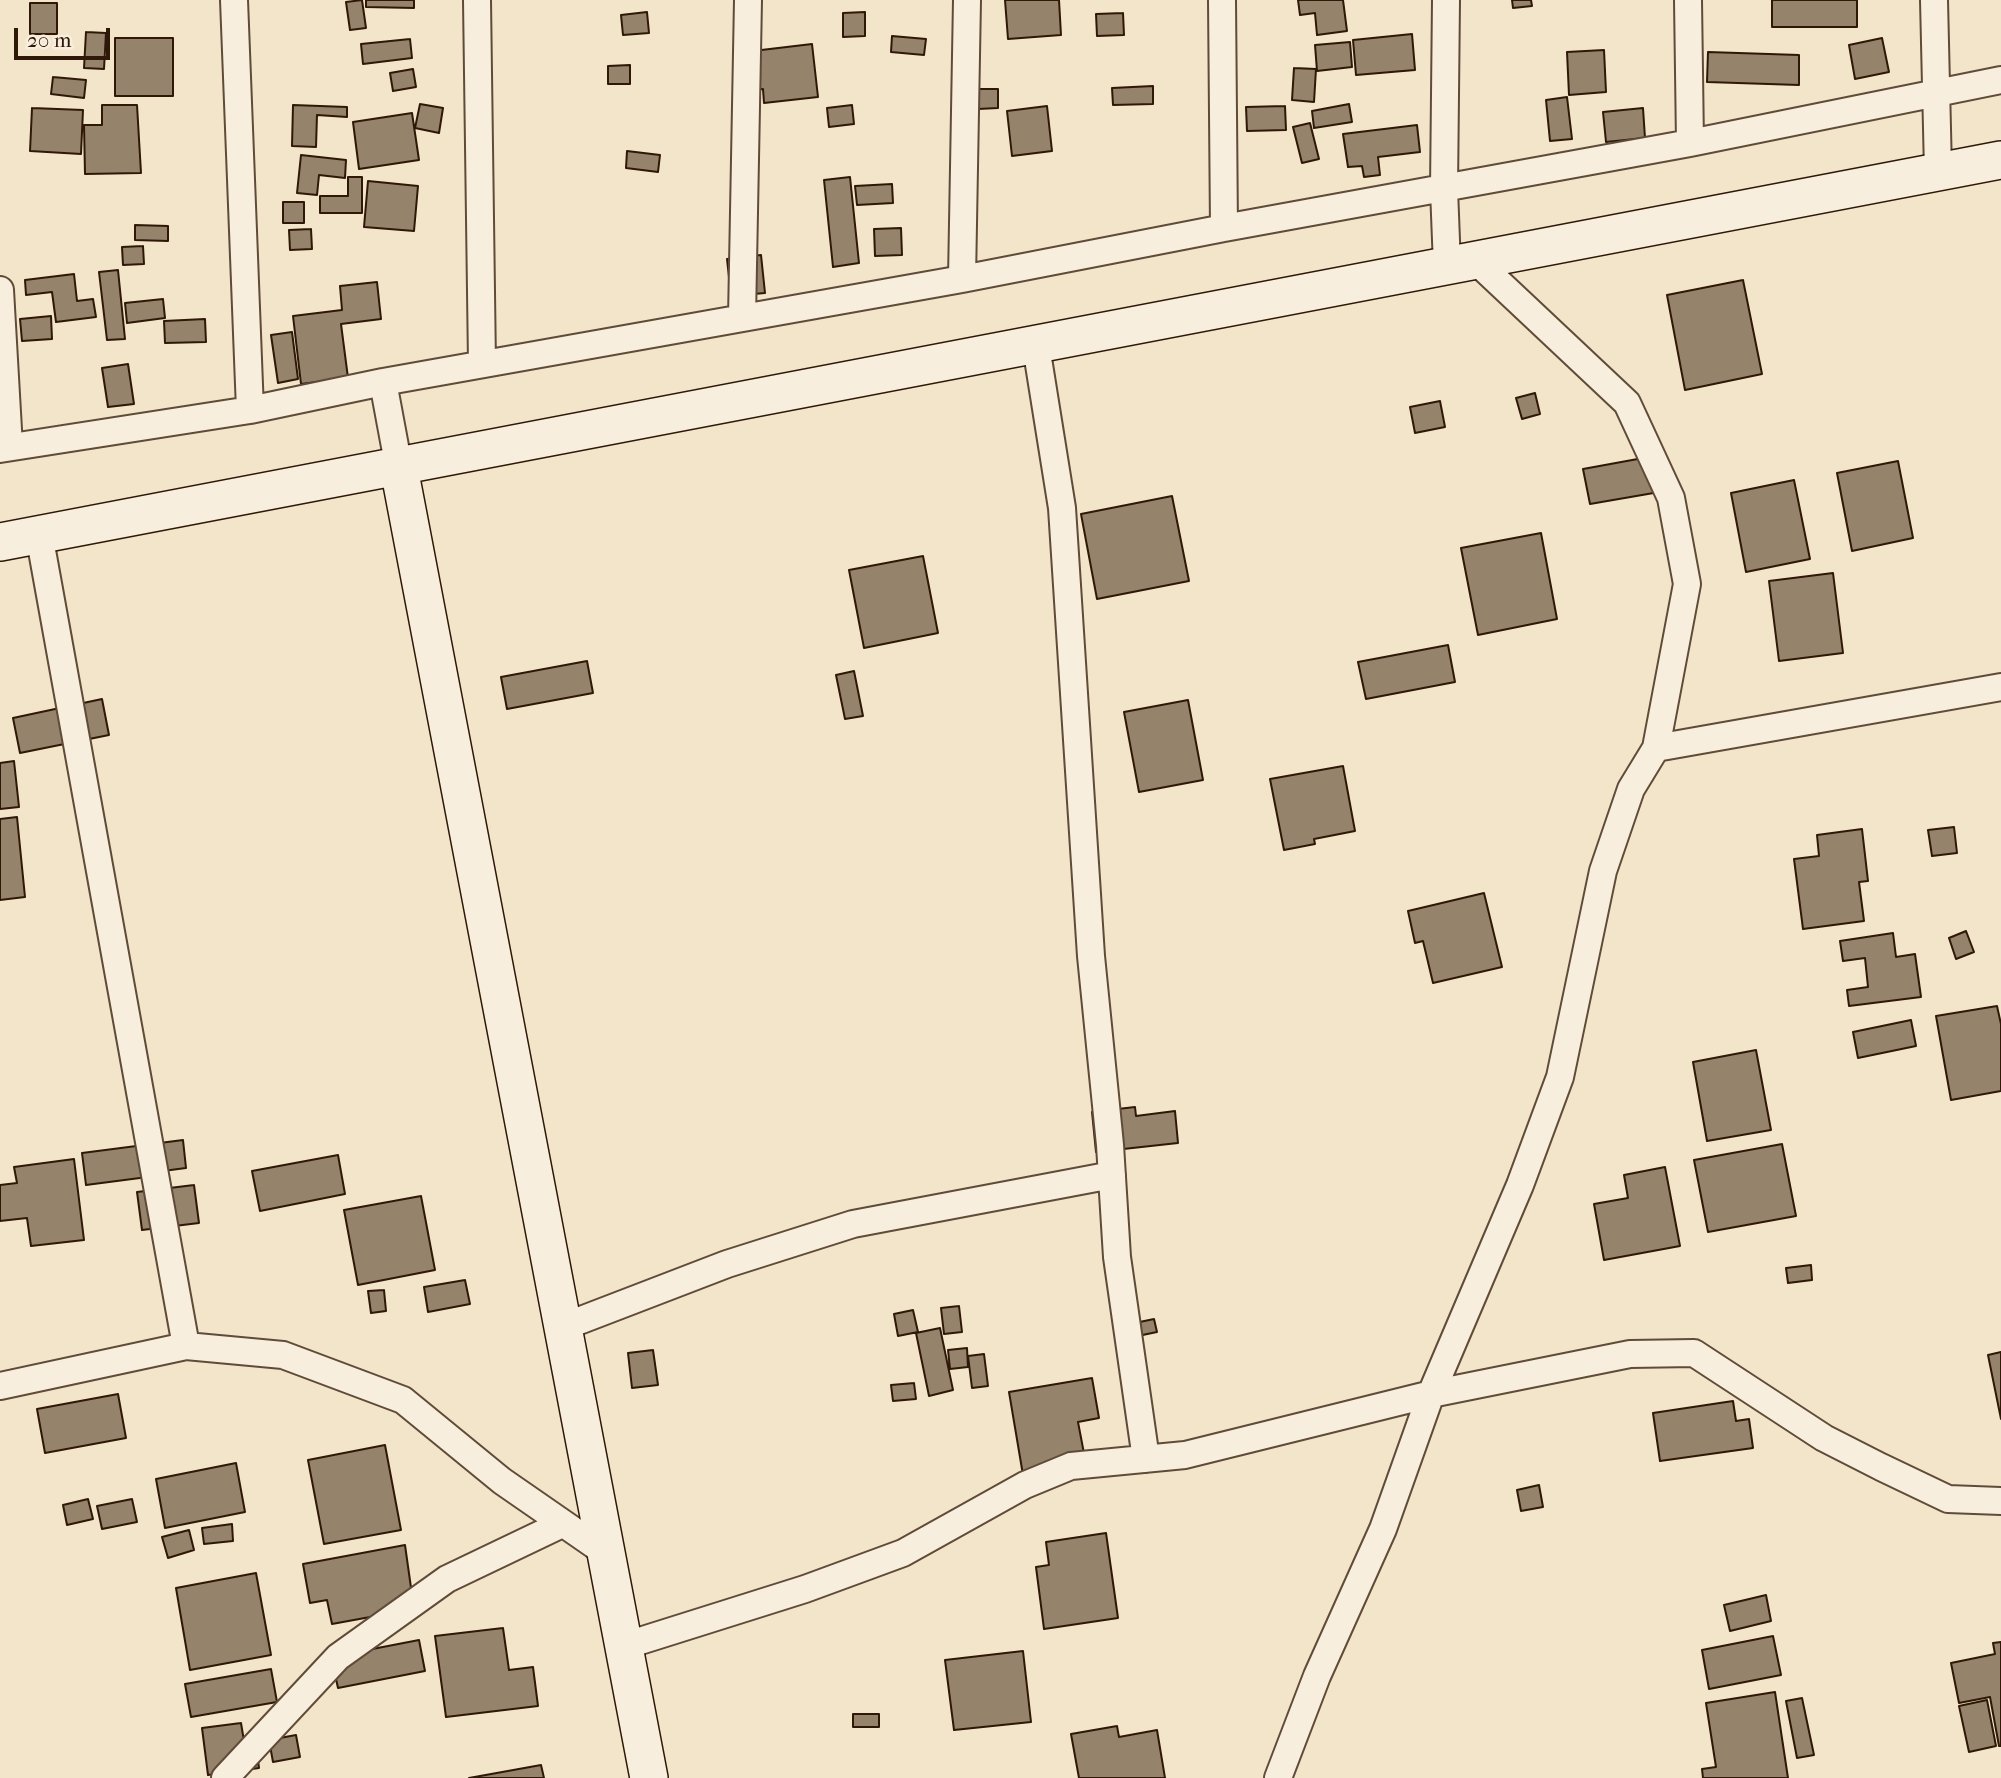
<!DOCTYPE html>
<style>
body{margin:0}
#map{position:relative;width:2001px;height:1778px;overflow:hidden;background:#f3e5ca;font-family:"IM FELL French Canon",serif}
canvas{display:block}
.scale{position:absolute;left:14px;top:28px;width:96px;height:32px;box-sizing:border-box;border:4px solid #2f1807;border-top:0;padding-left:9px;font-size:21px;line-height:24px;white-space:nowrap;color:#2f1807;-webkit-text-stroke:5px #f7eedd;paint-order:stroke}
</style>
<div id="map">
<canvas width="2001" height="1778"></canvas>
<div class="scale">20 m</div>
</div>
<script>
const ctx = document.querySelector('canvas').getContext('2d');
ctx.lineJoin = 'round';
function fill(path, color) { ctx.fillStyle = color; ctx.fill(path, 'evenodd'); }
const poly = rows => new Path2D(rows.map(r => 'M' + r).join(''));
function stroke(path, color, width, dash) { ctx.strokeStyle = color; ctx.lineWidth = width; ctx.lineCap = dash ? 'butt' : 'round'; ctx.setLineDash(dash || []); ctx.stroke(path); }
const building = poly([
 [362,0,366,28,350,30,346,2,362,0],
 [366,0,414,0,414,8,366,7,366,0],
 [1005,0,1059,0,1061,35,1008,39,1005,0],
 [1298,0,1343,0,1347,31,1317,35,1315,13,1300,15,1298,0],
 [1512,0,1531,0,1532,6,1513,8,1512,0],
 [1772,0,1857,0,1857,27,1772,27,1772,0],
 [30,3,57,3,57,34,30,34,30,3],
 [647,12,649,33,623,35,621,15,647,12],
 [865,12,865,36,843,37,843,13,865,12],
 [1123,13,1124,35,1097,36,1096,14,1123,13],
 [86,32,106,33,104,69,84,68,86,32],
 [1412,34,1415,70,1356,75,1353,40,1412,34],
 [892,36,926,39,924,55,891,52,892,36],
 [115,38,173,38,173,96,115,96,115,38],
 [1882,38,1889,72,1855,79,1849,45,1882,38],
 [410,39,412,58,363,64,361,44,410,39],
 [1350,42,1352,67,1317,71,1315,45,1350,42],
 [812,44,818,97,764,103,763,89,740,92,736,53,812,44],
 [1604,50,1606,92,1569,95,1567,52,1604,50],
 [1708,52,1799,55,1799,85,1707,82,1708,52],
 [630,65,630,84,608,84,608,66,630,65],
 [1294,68,1316,69,1314,102,1292,100,1294,68],
 [413,69,416,87,393,91,390,73,413,69],
 [53,77,86,80,84,98,51,94,53,77],
 [1153,86,1153,104,1113,105,1112,88,1153,86],
 [977,89,998,89,998,108,978,109,977,89],
 [1567,97,1572,139,1550,141,1546,100,1567,97],
 [420,104,443,108,439,133,415,128,420,104],
 [1349,104,1352,122,1314,128,1312,111,1349,104],
 [102,105,137,105,141,173,85,174,84,125,102,125,102,105],
 [293,105,347,107,347,117,317,115,316,147,292,146,293,105],
 [852,105,854,124,829,127,827,108,852,105],
 [1047,106,1052,151,1012,156,1007,111,1047,106],
 [1285,106,1286,130,1247,131,1246,107,1285,106],
 [32,108,83,110,81,154,30,151,32,108],
 [1643,108,1645,138,1606,142,1603,112,1643,108],
 [412,113,419,160,359,169,353,122,412,113],
 [1310,123,1319,159,1302,163,1293,127,1310,123],
 [1417,125,1420,152,1378,157,1380,175,1364,177,1362,166,1348,167,1343,134,1417,125],
 [627,151,660,155,658,172,626,168,627,151],
 [301,155,346,160,345,178,319,175,317,195,297,193,301,155],
 [348,177,362,177,362,213,320,213,320,196,348,196,348,177],
 [850,177,859,263,833,267,824,180,850,177],
 [368,181,418,186,414,231,364,227,368,181],
 [892,184,893,203,857,205,855,186,892,184],
 [283,202,304,202,304,223,283,223,283,202],
 [135,225,168,226,168,241,135,240,135,225],
 [901,228,902,255,875,256,874,229,901,228],
 [311,229,312,249,290,250,289,230,311,229],
 [143,246,144,264,123,265,122,247,143,246],
 [761,255,765,293,731,296,727,259,761,255],
 [118,270,125,339,107,340,99,272,118,270],
 [74,274,77,301,93,299,96,317,56,322,52,292,26,295,25,280,74,274],
 [1743,280,1762,374,1685,390,1667,295,1743,280],
 [377,282,381,319,341,324,348,378,301,384,293,316,342,310,340,286,377,282],
 [163,299,165,318,127,323,125,303,163,299],
 [51,316,52,339,22,341,20,319,51,316],
 [205,319,206,342,165,343,164,321,205,319],
 [292,332,298,379,278,383,271,335,292,332],
 [128,364,134,404,108,407,102,368,128,364],
 [1535,393,1540,414,1522,419,1516,398,1535,393],
 [1440,401,1445,427,1415,433,1410,407,1440,401],
 [1665,454,1671,490,1590,504,1583,469,1665,454],
 [1898,461,1913,538,1852,551,1837,473,1898,461],
 [1794,480,1810,559,1746,572,1731,493,1794,480],
 [1172,496,1189,581,1097,599,1081,514,1172,496],
 [1541,533,1557,619,1478,635,1461,548,1541,533],
 [923,556,938,633,864,648,849,570,923,556],
 [1833,573,1843,653,1779,661,1769,581,1833,573],
 [1448,645,1455,682,1366,699,1358,662,1448,645],
 [587,661,593,693,507,709,501,677,587,661],
 [854,671,863,716,845,719,836,675,854,671],
 [102,699,109,735,20,753,13,718,102,699],
 [1188,700,1203,780,1139,792,1124,712,1188,700],
 [14,761,19,807,0,809,0,763,14,761],
 [1343,766,1355,831,1314,839,1315,844,1284,850,1270,779,1343,766],
 [17,817,25,897,0,900,0,819,17,817],
 [1954,827,1957,853,1932,856,1928,830,1954,827],
 [1862,829,1868,881,1859,882,1864,921,1803,929,1794,859,1819,856,1817,835,1862,829],
 [1484,893,1502,967,1433,983,1423,941,1415,943,1408,911,1484,893],
 [1966,931,1974,952,1956,959,1949,938,1966,931],
 [1893,933,1896,957,1915,954,1921,997,1849,1006,1847,990,1868,987,1865,958,1843,961,1840,941,1893,933],
 [1997,1006,2001,1024,2001,1091,1951,1100,1936,1016,1997,1006],
 [1911,1020,1916,1046,1858,1058,1853,1032,1911,1020],
 [1756,1050,1771,1130,1707,1141,1693,1062,1756,1050],
 [1135,1107,1136,1116,1175,1111,1178,1143,1096,1152,1092,1112,1135,1107],
 [183,1140,186,1168,163,1171,163,1175,86,1185,82,1153,183,1140],
 [1782,1144,1796,1216,1708,1232,1694,1160,1782,1144],
 [338,1155,345,1194,260,1211,252,1171,338,1155],
 [74,1159,84,1240,31,1246,27,1218,0,1221,0,1185,17,1183,14,1167,74,1159],
 [1665,1167,1680,1246,1604,1260,1594,1204,1628,1198,1624,1175,1665,1167],
 [194,1185,199,1223,142,1230,137,1192,194,1185],
 [421,1196,435,1270,358,1285,344,1210,421,1196],
 [1811,1265,1812,1280,1788,1283,1786,1268,1811,1265],
 [465,1280,470,1304,428,1312,424,1287,465,1280],
 [384,1290,386,1311,371,1313,368,1291,384,1290],
 [959,1306,962,1332,944,1334,941,1308,959,1306],
 [913,1310,918,1332,898,1336,894,1314,913,1310],
 [1154,1319,1157,1332,1133,1337,1130,1324,1154,1319],
 [940,1328,953,1390,929,1396,916,1333,940,1328],
 [967,1348,968,1367,950,1369,948,1350,967,1348],
 [653,1350,658,1385,632,1388,628,1353,653,1350],
 [2001,1352,2001,1419,1988,1355,2001,1352],
 [984,1354,988,1386,972,1388,968,1356,984,1354],
 [1092,1378,1099,1418,1078,1422,1086,1464,1023,1475,1009,1392,1092,1378],
 [914,1383,916,1399,893,1401,891,1385,914,1383],
 [118,1394,126,1438,45,1453,37,1409,118,1394],
 [1733,1401,1736,1421,1749,1419,1753,1448,1660,1461,1653,1413,1733,1401],
 [385,1445,401,1530,324,1544,308,1460,385,1445],
 [236,1463,245,1512,165,1528,156,1479,236,1463],
 [1539,1485,1543,1507,1521,1511,1517,1490,1539,1485],
 [88,1499,93,1519,67,1525,63,1505,88,1499],
 [132,1499,137,1522,102,1529,97,1506,132,1499],
 [232,1524,233,1541,204,1544,202,1528,232,1524],
 [189,1530,194,1550,168,1558,162,1537,189,1530],
 [1106,1533,1118,1618,1044,1629,1036,1567,1049,1565,1046,1542,1106,1533],
 [405,1545,414,1609,332,1624,327,1600,310,1603,303,1564,405,1545],
 [256,1573,271,1655,190,1670,176,1588,256,1573],
 [1766,1595,1771,1621,1730,1631,1724,1605,1766,1595],
 [503,1628,509,1670,533,1667,538,1706,446,1717,435,1636,503,1628],
 [1773,1636,1781,1675,1709,1689,1702,1650,1773,1636],
 [419,1640,425,1671,338,1688,331,1657,419,1640],
 [2001,1642,2001,1746,1999,1746,1990,1697,1959,1703,1951,1663,1995,1654,1993,1643,2001,1642],
 [1023,1651,1031,1722,954,1730,945,1660,1023,1651],
 [271,1669,277,1702,191,1717,185,1684,271,1669],
 [1775,1692,1788,1778,1703,1778,1702,1769,1716,1767,1706,1703,1775,1692],
 [1802,1698,1814,1755,1797,1758,1786,1701,1802,1698],
 [1987,1700,1996,1746,1969,1752,1959,1706,1987,1700],
 [853,1714,879,1714,879,1727,853,1727,853,1714],
 [241,1723,245,1747,256,1746,259,1768,208,1775,202,1728,241,1723],
 [1117,1726,1119,1737,1157,1730,1165,1778,1079,1778,1071,1734,1117,1726],
 [296,1735,300,1757,273,1762,269,1740,296,1735],
 [541,1765,544,1778,469,1778,541,1765]
]);
fill(building, '#95836c');
stroke(building, '#2f1807', 2);
const street = poly([
 [234,0,250,410],
 [477,0,482,364],
 [1222,0,1224,228],
 [1446,0,1444,189,1447,266],
 [1688,0,1690,143],
 [1934,0,1938,171],
 [962,279,967,0],
 [0,290,9,447],
 [742,318,748,0],
 [1036,346,1062,508,1091,956,1110,1145,1117,1257,1146,1459],
 [383,382,399,468],
 [0,449,250,410,383,382,962,279,1224,228,1690,143,2001,80],
 [39,534,186,1346],
 [1656,748,2001,687],
 [563,1327,727,1264,853,1224,1112,1175],
 [0,1386,186,1346,283,1355,403,1400,502,1481,606,1553],
 [624,1646,805,1589,903,1553,1025,1485,1071,1466,1185,1455,1431,1394,1630,1354,1694,1353,1824,1438,1881,1467,1948,1499,2001,1501],
 [225,1778,338,1657,447,1579,562,1524],
 [1278,1778,1317,1676,1383,1529,1431,1394,1520,1185,1560,1077,1603,871,1631,789,1656,748,1687,584,1671,498,1627,403,1476,261]
]);
const secondary = poly([
 [399,468,649,1778],
 [0,542,2001,160]
]);
stroke(street, '#604b38', 30);
stroke(secondary, '#2f1807', 40);
stroke(street, '#f7eedd', 26);
stroke(secondary, '#f7eedd', 37);
</script>
